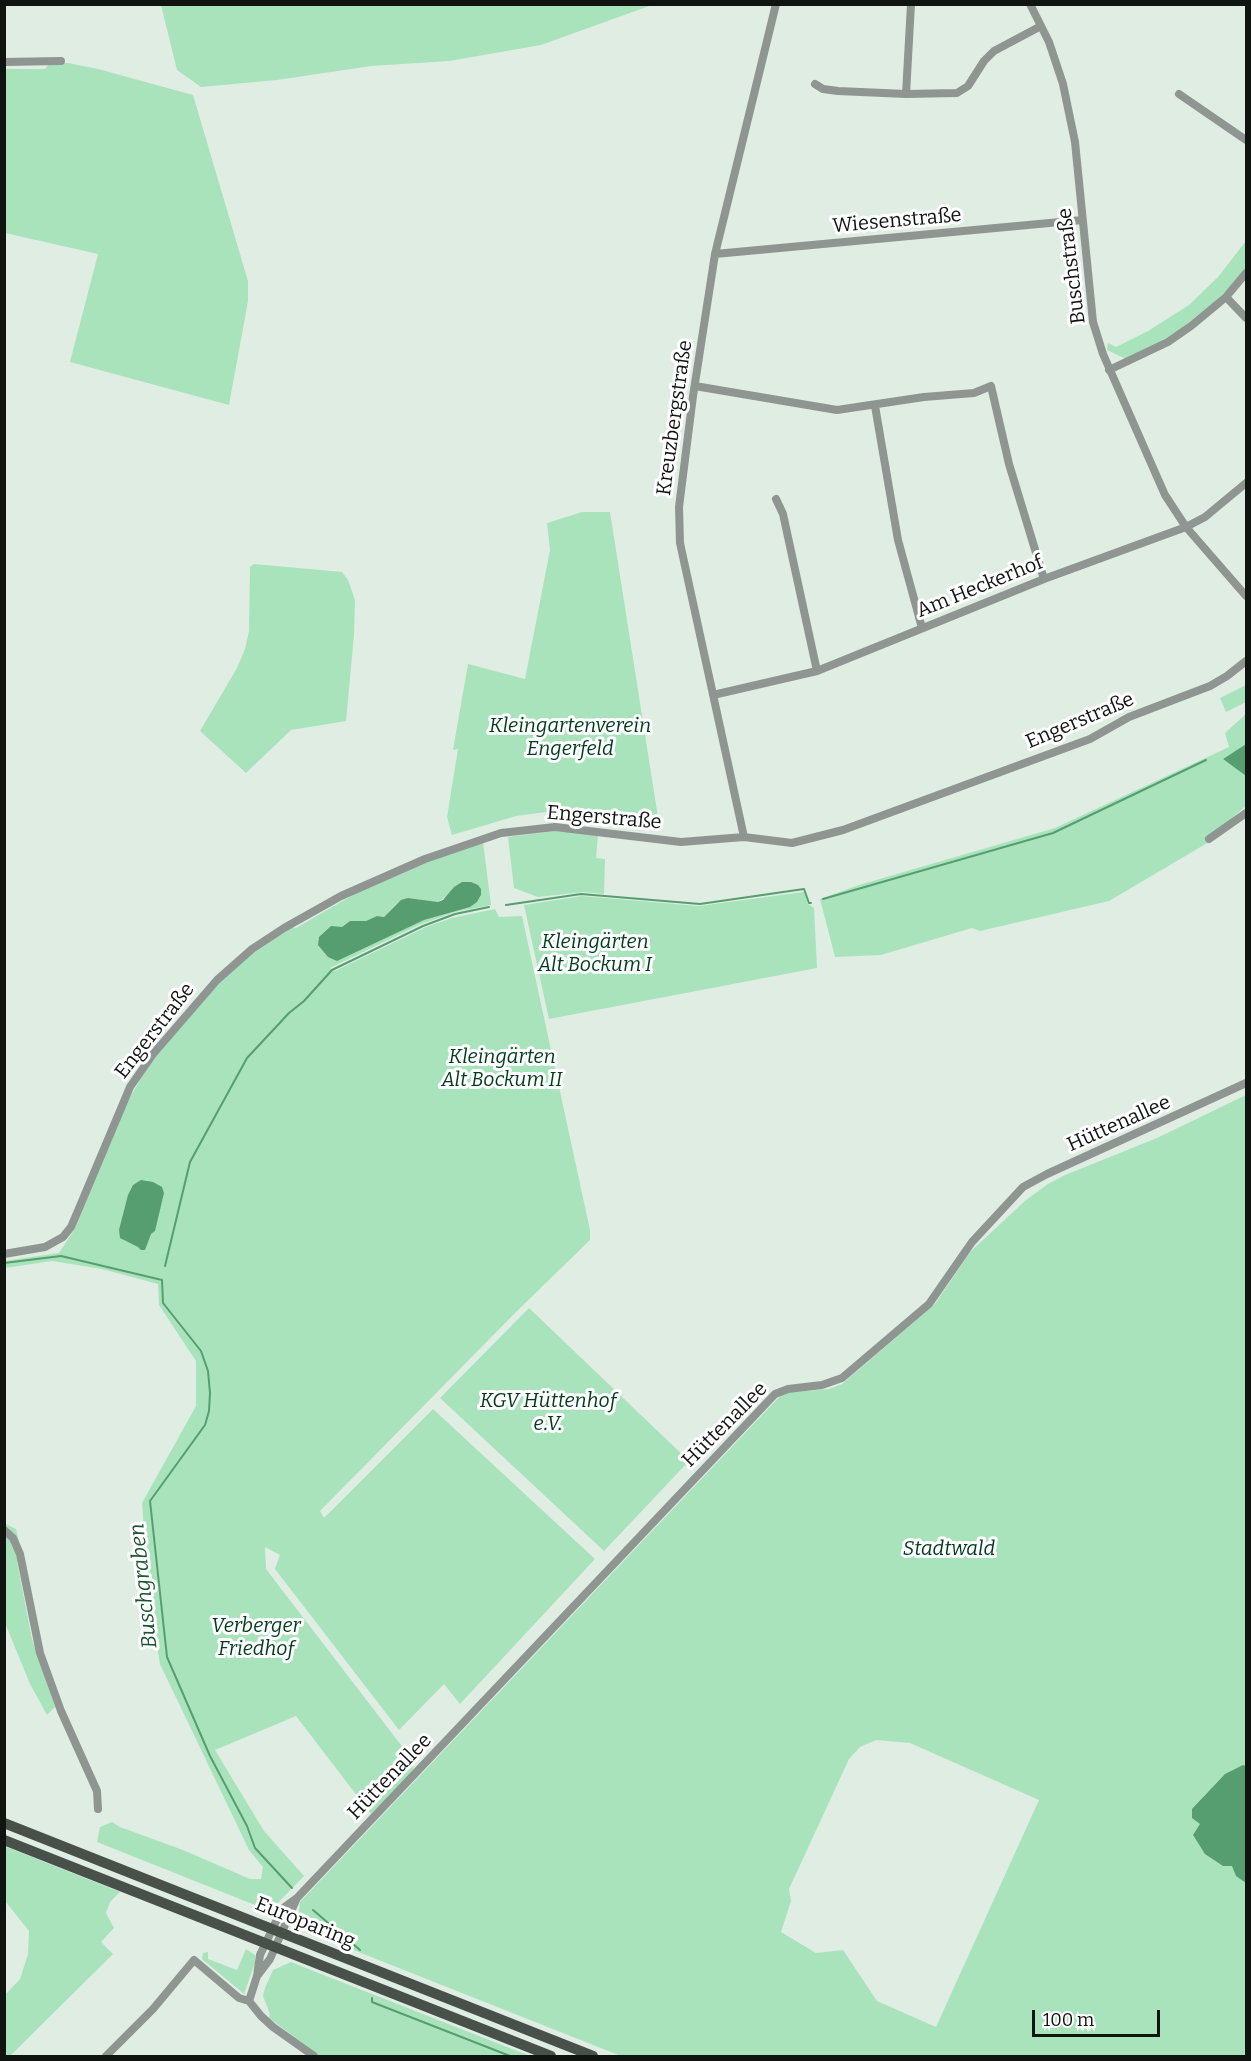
<!DOCTYPE html>
<meta charset="utf-8">
<style>
body{margin:0}
#map{position:relative;width:1251px;height:2061px;overflow:hidden;background:#e0ede3;font-family:Bitter,serif}
canvas{display:block}
.frame{position:absolute;inset:0;border:6px solid #101411;pointer-events:none}
.scale{position:absolute;left:1032px;top:2010px;width:128px;height:27px;box-sizing:border-box;border:3px solid #101411;border-top:0;padding-left:8px;font-size:18px;line-height:21px;white-space:nowrap;color:#101411;-webkit-text-stroke:4px #fff;paint-order:stroke}
</style>
<div id="map">
<canvas width="1251" height="2061"></canvas>
<div class="frame"></div>
<div class="scale">100 m</div>
</div>
<script>
const ctx = document.querySelector('canvas').getContext('2d');
ctx.lineJoin = 'round';
function fill(path, color) { ctx.fillStyle = color; ctx.fill(path, 'evenodd'); }
const poly = rows => new Path2D(rows.map(r => 'M' + r).join(''));
function stroke(path, color, width, dash) { ctx.strokeStyle = color; ctx.lineWidth = width; ctx.lineCap = dash ? 'butt' : 'round'; ctx.setLineDash(dash || []); ctx.stroke(path); }
function label(font, color, halo, rows, align = 'center') {
  ctx.font = font + ' Bitter,serif'; ctx.lineWidth = 6; ctx.setLineDash([]); ctx.textBaseline = 'middle'; ctx.strokeStyle = halo; ctx.fillStyle = color; for (const [text, x, y, turn = 0] of rows) {
    ctx.save(); ctx.translate(x, y); ctx.rotate((+turn || 0) * Math.PI / 180); ctx.textAlign = isNaN(turn) ? turn : align; if (halo) ctx.strokeText(text, 0, 0); ctx.fillText(text, 0, 0); ctx.restore();
  }
}
fill(poly([
 [161,5,161,4,652,5,541,45,449,61,371,66,277,80,201,87,177,70],
 [68,63,98,69,193,95,248,281,248,301,229,405,70,362,98,254,5,233,5,69,45,69,49,64],
 [1246,241,1246,268,1232,287,1171,337,1126,359,1107,350,1108,343,1116,347,1148,331,1189,305,1218,277],
 [582,512,610,512,660,830,622,825,554,811,516,816,452,835,447,817,458,749,453,750,468,664,525,679,550,550,547,523],
 [254,564,342,572,348,580,355,600,354,635,346,721,291,730,246,773,200,731,237,668,245,649,249,631,250,567],
 [1246,685,1246,702,1226,712,1220,698],
 [1246,714,1246,744,1223,759,1246,776,1246,806,1207,839,1209,842,1109,901,980,931,972,928,881,955,835,957,820,899,859,885,1055,828,1229,747,1225,733],
 [556,831,598,835,596,858,605,859,604,894,583,892,538,897,514,888,508,837],
 [483,842,491,905,455,912,419,925,330,968,335,971,426,927,452,918,495,909,499,917,522,916,590,1230,590,1240,517,1311,320,1511,324,1518,433,1409,595,1559,460,1704,444,1684,399,1730,275,1569,280,1555,265,1547,266,1569,414,1762,413,1771,371,1814,296,1716,215,1750,264,1831,304,1876,270,1911,97,1842,100,1827,112,1822,120,1827,183,1850,250,1879,261,1879,263,1867,249,1850,160,1664,150,1604,142,1503,196,1406,196,1361,159,1305,158,1284,102,1269,52,1261,5,1268,4,1261,59,1253,74,1230,125,1106,140,1080,157,1054,223,978,251,953,290,927,296,928,353,895,451,852],
 [481,889,481,895,477,902,424,920,342,927,350,921,366,921,377,916,384,917,396,904,409,898,438,902,448,895],
 [804,892,808,904,814,908,817,968,549,1019,524,905,582,896,699,906],
 [1246,1095,1246,2056,621,2056,303,1930,298,1919,300,1902,783,1393,829,1389,842,1384,935,1304,970,1252,1026,1200,1048,1184,1065,1175,1157,1138],
 [876,1740,910,1743,1039,1800,936,2027,877,2001,843,1950,816,1953,781,1932,791,1901,789,1889,849,1759,860,1747],
 [529,1308,689,1461,604,1551,440,1398],
 [4,1523,16,1529,24,1561,17,1562,32,1639,55,1707,47,1715,30,1684,5,1623],
 [4,1846,120,1892,110,1902,106,1913,114,1928,101,1942,113,1954,10,2056,5,2056,5,1995,20,1979,28,1954,29,1931,5,1901],
 [246,1949,255,1955,255,1963,244,1994,202,1959,203,1953,208,1952,208,1959,237,1970],
 [291,1962,316,1972,530,2056,320,2056,269,2018,270,2014,263,1996,265,1988,273,1970]
]), '#a9e3bb');
fill(poly([
 [1246,744,1246,776,1223,759],
 [462,882,471,882,478,885,481,889,481,895,477,902,470,907,424,920,337,961,328,957,318,945,319,937,331,926,342,927,350,921,366,921,377,916,384,917,401,900,408,898,438,902,443,900,454,887],
 [141,1180,153,1182,162,1187,164,1193,155,1231,151,1234,145,1250,141,1250,138,1247,120,1238,119,1230,128,1195,133,1185],
 [1243,1765,1246,1766,1246,1883,1236,1876,1232,1866,1223,1866,1205,1854,1193,1835,1200,1824,1192,1818,1192,1809,1225,1774]
]), '#569e70');
stroke(poly([
 [823,899,1053,833,1206,760],
 [506,905,581,894,700,904,804,889,809,903,811,903],
 [4,1263,61,1256,162,1280,163,1303,201,1351,208,1371,210,1393,209,1411,205,1425,150,1501,167,1657,210,1756,247,1826,255,1848,292,1888],
 [165,1266,190,1162,247,1058,289,1013,304,1001,332,970,423,926,455,914,489,907],
 [313,1910,360,1950],
 [372,1998,372,2002,377,2004,510,2056]
]), '#569e70', 2);
stroke(poly([
 [1030,4,1049,42,1063,84,1075,142,1093,322,1103,354,1165,495,1186,527,1246,596],
 [4,62,61,61],
 [815,84,823,89,838,91,906,94,957,93,968,86,984,61,994,51,1041,26],
 [906,94,911,4],
 [1179,94,1246,140],
 [715,254,1082,220],
 [1226,297,1246,318],
 [1109,370,1168,342,1191,326,1226,297,1246,273],
 [695,386,837,410,924,397,974,393,991,386,1009,464,1044,579],
 [875,406,898,540,922,628],
 [776,499,783,514,817,671],
 [713,695,817,671,1044,579,1186,527,1205,517,1246,483],
 [744,837,680,543,679,507,693,396,715,254,776,4],
 [1209,839,1246,813],
 [4,1254,45,1247,63,1237,71,1227,80,1206,130,1087,153,1054,217,980,252,949,284,928,341,896,425,859,501,833,555,827,681,842,744,837,792,843,843,830,1090,739,1129,717,1210,686,1227,676,1246,661],
 [4,1530,13,1538,20,1554,40,1653,61,1711,97,1791,98,1809],
 [257,1976,270,1959,297,1898],
 [249,2001,257,1976,260,1955,282,1909,297,1898,775,1394,788,1389,822,1385,842,1378,929,1304,972,1242,1023,1187,1047,1174,1246,1083],
 [106,2056,153,2009,194,1960,239,1998,249,2001,261,2016,273,2027,314,2056]
]), '#8f9591', 8);
stroke(poly([
 [4,1823,593,2056],
 [4,1840,551,2056]
]), '#47514a', 10);
label('20px', '#101411', '#fff', [
 ["Wiesenstraße",897,221,-5],
 ["Buschstraße",1072,266,-97],
 ["Kreuzbergstraße",675,418,-82],
 ["Am Heckerhof",980,587,-22],
 ["Engerstraße",1080,721,-23],
 ["Engerstraße",604,818,5],
 ["Engerstraße",155,1031,-52],
 ["Hüttenallee",1119,1124,-24],
 ["Hüttenallee",725,1425,-45],
 ["Hüttenallee",390,1777,-46],
 ["Europaring",305,1923,22]
]);
label('italic 20px', '#003b1d', '#fff', [
 ["Kleingartenverein",570,726],
 ["Engerfeld",570,749],
 ["Kleingärten",595,942],
 ["Alt Bockum I",595,965],
 ["Kleingärten",502,1057],
 ["Alt Bockum II",502,1080],
 ["KGV Hüttenhof",548,1401],
 ["e.V.",548,1424],
 ["Stadtwald",949,1549],
 ["Verberger",256,1626],
 ["Friedhof",256,1649]
]);
label('italic 21px', '#1e5333', '#fff', [
 ["Buschgraben",144,1586,-96]
]);
</script>
